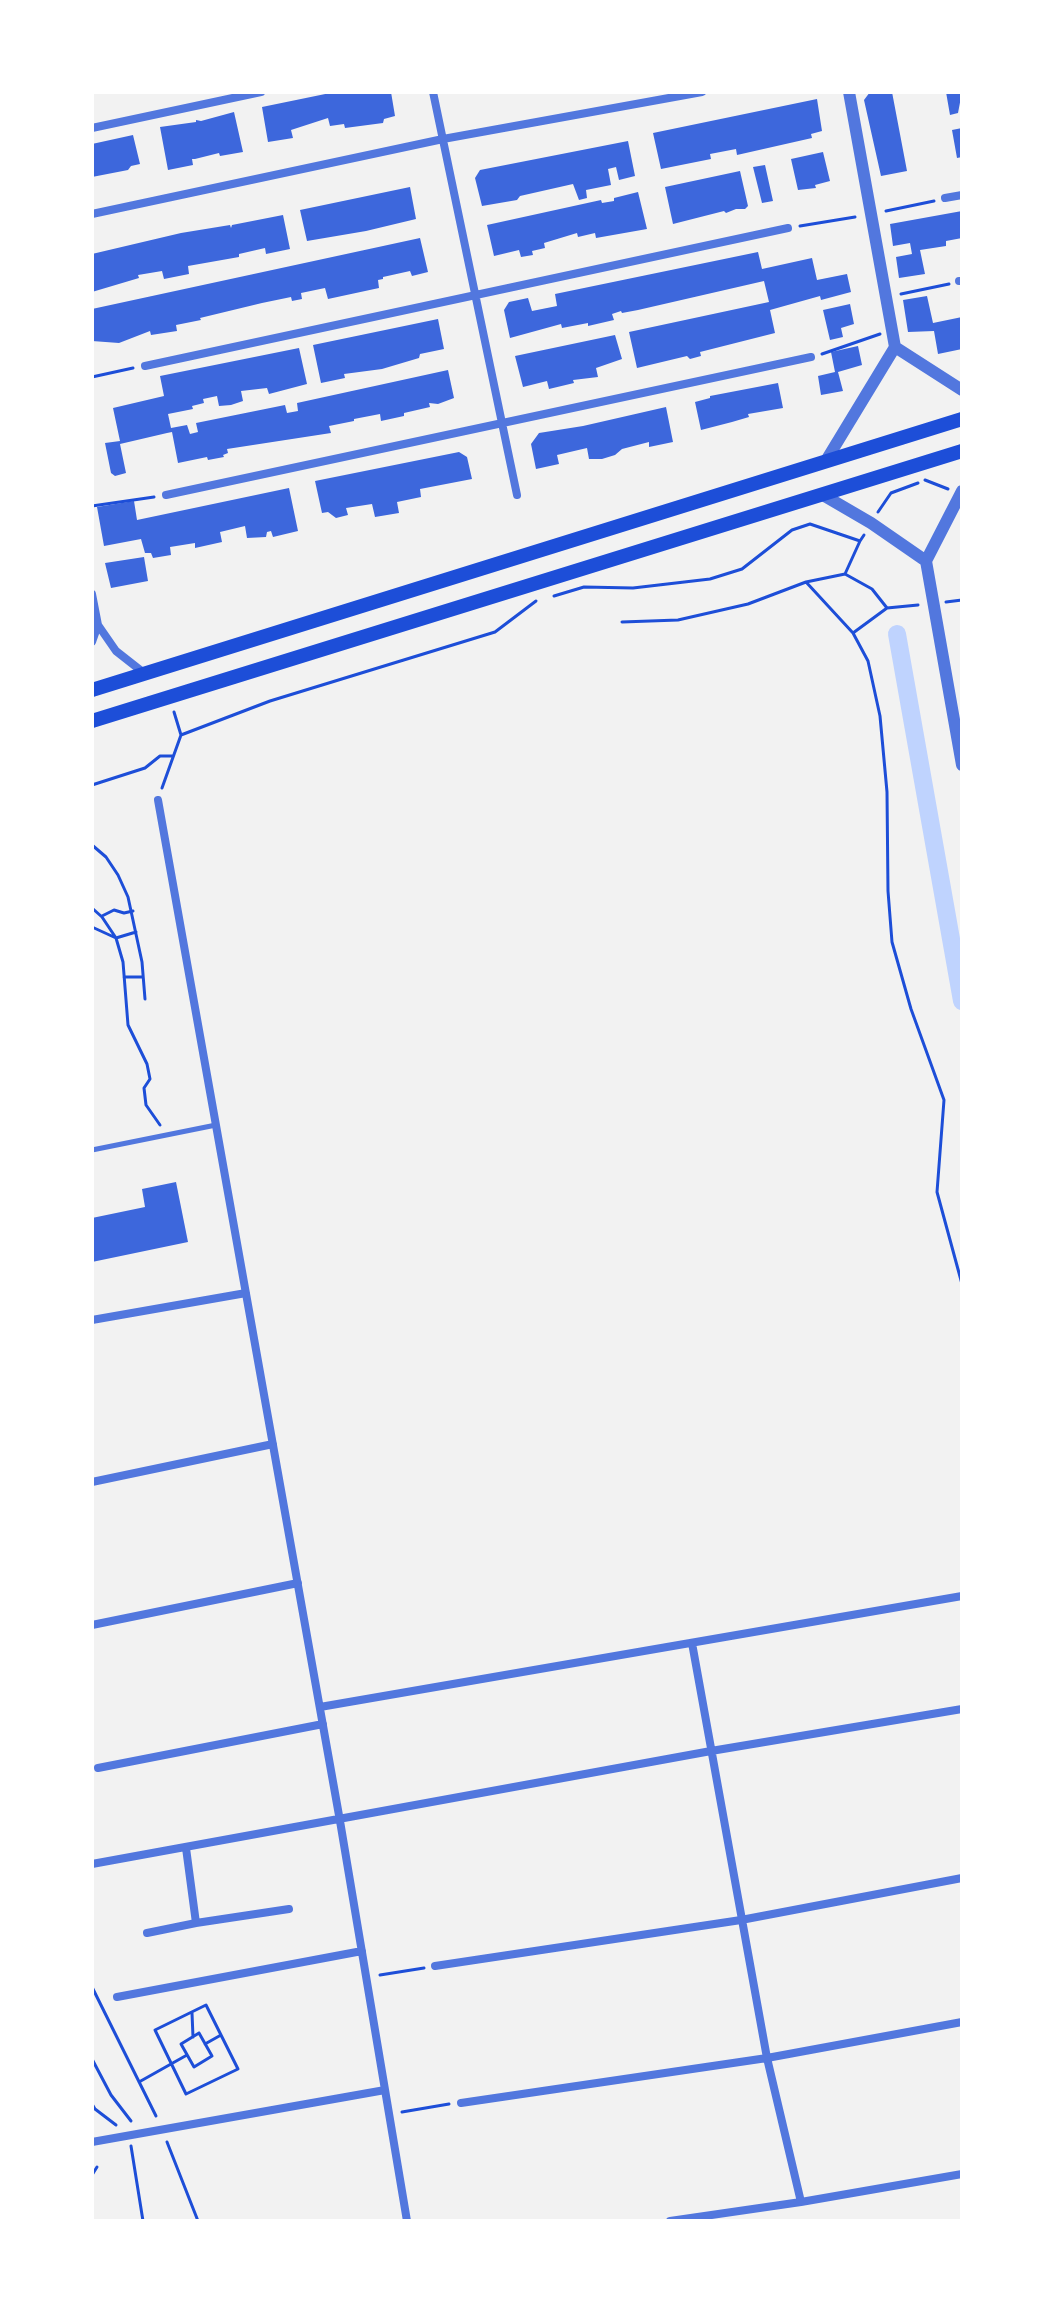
<!DOCTYPE html>
<style>
body{margin:0}
#map{position:relative;width:1054px;height:2313px;overflow:hidden;background:#f2f2f2;font-family:"Source Sans 3",sans-serif}
canvas{display:block}
.frame{position:absolute;inset:0;border:94px solid #fff;pointer-events:none}
</style>
<div id="map">
<canvas width="1054" height="2313"></canvas>
<div class="frame"></div>
</div>
<script>
const ctx = document.querySelector('canvas').getContext('2d');
ctx.lineJoin = 'round';
const poly = rows => new Path2D(rows.map(r => 'M' + r).join(''));
function stroke(path, color, width, dash) { ctx.strokeStyle = color; ctx.lineWidth = width; ctx.lineCap = dash ? 'butt' : 'round'; ctx.setLineDash(dash || []); ctx.stroke(path); }
function fill(path, color) { ctx.fillStyle = color; ctx.fill(path, 'evenodd'); }
stroke(poly([
 [897,634,962,1001]
]), '#bfd3fe', 18);
fill(poly([
 [335,92,391,92,395,116,384,119,383,123,345,128,344,124,330,126,328,118,291,130,293,138,268,142,262,107],
 [870,92,892,92,907,171,881,176,864,100],
 [946,92,962,92,958,113,950,115],
 [817,99,822,131,811,134,812,138,737,155,736,149,710,154,711,159,661,169,653,133],
 [234,112,243,152,220,156,219,153,195,159,192,159,193,165,168,170,160,127,196,122,196,120,201,121],
 [962,128,962,157,957,158,952,130],
 [133,135,140,164,131,166,128,170,92,177,92,144],
 [628,141,635,176,619,180,616,167,608,169,611,185,586,190,587,198,579,200,573,184,520,196,517,200,482,206,475,178,480,170],
 [823,152,830,181,815,185,816,188,798,190,791,159],
 [765,165,773,201,762,203,753,167],
 [740,171,748,206,745,209,736,209,726,213,724,211,673,224,665,187],
 [410,187,416,219,366,231,307,241,300,210],
 [638,192,647,229,596,238,595,233,578,237,577,233,544,243,545,248,532,251,533,255,521,257,519,250,494,256,487,225,601,200,602,203,614,201,614,198],
 [962,211,962,238,946,241,946,246,920,250,925,274,899,278,896,257,912,254,910,243,893,246,890,224],
 [283,215,290,249,266,254,265,248,239,254,239,257,188,266,189,274,164,279,162,271,138,275,139,278,92,292,92,254,181,233,230,225,231,228,232,225],
 [420,238,428,272,412,276,410,271,383,277,383,279,378,280,379,288,328,299,325,288,301,293,302,299,292,301,291,297,262,303,200,318,201,320,176,325,177,331,151,335,150,331,119,343,92,341,92,309],
 [758,252,762,269,812,258,817,280,847,274,851,292,821,300,820,296,770,310,775,333,700,352,701,356,690,359,687,356,637,368,629,332,769,302,764,281,638,310,622,313,621,311,612,314,614,320,588,326,588,323,562,328,561,324,510,338,504,310,509,302,528,298,532,311,557,306,555,294],
 [927,296,933,323,962,317,962,349,938,354,934,331,908,332,903,300],
 [850,304,854,324,841,328,843,337,830,340,823,310],
 [438,319,444,349,420,354,419,358,382,369,344,374,345,378,321,383,313,345],
 [615,335,622,359,596,368,598,377,573,380,574,383,549,389,547,381,523,387,515,356],
 [858,346,862,365,838,372,843,391,821,395,818,376,835,372,831,352],
 [299,348,307,384,269,394,267,388,241,391,243,401,231,405,219,406,217,396,203,399,204,403,192,406,193,409,168,414,171,428,187,425,190,434,198,432,196,423,285,405,287,413,298,411,297,403,448,370,454,398,438,404,429,403,430,407,404,413,404,416,381,421,380,414,354,419,354,421,329,426,331,433,227,449,228,453,223,455,224,457,208,460,207,457,178,463,172,432,167,433,120,444,126,473,115,476,111,473,105,443,120,441,113,408,164,396,160,376],
 [778,383,783,408,748,414,749,417,732,422,701,430,695,402,710,398,710,396],
 [666,407,673,442,649,447,649,442,622,449,615,455,602,459,589,459,587,448,557,455,559,464,536,469,531,444,539,433,583,426],
 [459,452,467,457,472,479,420,489,421,497,397,502,399,513,375,517,372,504,346,508,348,515,336,518,328,512,322,513,315,481],
 [289,488,298,531,273,537,271,531,267,532,266,537,247,538,245,526,220,532,222,542,195,548,195,543,170,547,171,555,153,558,151,553,145,553,141,539,104,546,97,507,134,501,137,520],
 [144,557,148,581,111,588,105,563],
 [176,1182,188,1242,92,1262,92,1218,145,1207,142,1189]
]), '#3d67dc');
stroke(poly([
 [886,211,934,201],
 [800,226,855,217],
 [901,294,949,284],
 [822,354,880,334],
 [92,377,133,368],
 [925,480,948,489],
 [92,506,154,497],
 [878,512,891,493,918,483],
 [845,574,860,541],
 [806,582,853,633,868,661,880,716,887,792,888,891,892,942,911,1009,944,1100,937,1192,962,1284],
 [554,596,584,587,633,588,710,579,742,569,792,530,810,524,860,541,864,535],
 [946,602,962,600],
 [622,622,678,620,748,604,806,582,845,574,872,589,887,608,918,605],
 [853,633,887,608],
 [181,735,270,701,495,632,536,601],
 [92,785,145,768,160,756,173,756],
 [162,788,181,735,174,712],
 [92,845,106,857,118,875,128,897,142,962,145,999],
 [92,908,102,917,116,938,123,962,128,1025,147,1064,150,1079,144,1088,146,1105,160,1125],
 [102,916,114,910,124,913,133,911],
 [92,927,116,938,136,932],
 [124,977,143,977],
 [380,1975,424,1968],
 [92,1987,156,2116],
 [206,2005,238,2069,186,2094,155,2030,206,2005],
 [192,2013,193,2037],
 [199,2033,212,2056,194,2067,181,2044,199,2033],
 [205,2044,221,2035],
 [92,2059,111,2095,131,2121],
 [139,2082,187,2055],
 [92,2104,95,2109,116,2125],
 [402,2112,449,2104],
 [167,2142,198,2221],
 [131,2146,143,2221],
 [92,2175,97,2167]
]), '#1d4ed8', 3);
stroke(poly([
 [92,1150,216,1125]
]), '#5277de', 5);
stroke(poly([
 [433,92,517,495],
 [92,128,261,92],
 [945,198,962,195],
 [92,214,443,139,702,92],
 [959,281,962,281],
 [145,366,788,228],
 [166,495,811,357],
 [92,594,98,625,116,651,144,673],
 [92,642,98,625],
 [158,800,340,1821,407,2221],
 [92,1320,246,1293],
 [92,1482,273,1444],
 [92,1625,298,1583],
 [692,1643,767,2058,801,2202],
 [320,1707,962,1596],
 [98,1768,323,1724],
 [186,1848,196,1923],
 [92,1864,711,1751,962,1709],
 [147,1933,196,1923,289,1909],
 [435,1966,741,1920,962,1878],
 [117,1997,362,1951],
 [461,2103,767,2058,962,2022],
 [92,2142,385,2090],
 [670,2221,801,2202,962,2174]
]), '#5277de', 8);
stroke(poly([
 [849,92,895,347],
 [895,347,962,390],
 [827,459,895,347],
 [823,495,871,523,926,561],
 [926,561,962,765],
 [926,561,962,491]
]), '#5277de', 12);
stroke(poly([
 [92,690,962,419],
 [92,721,962,451]
]), '#1d4ed8', 14);
</script>
